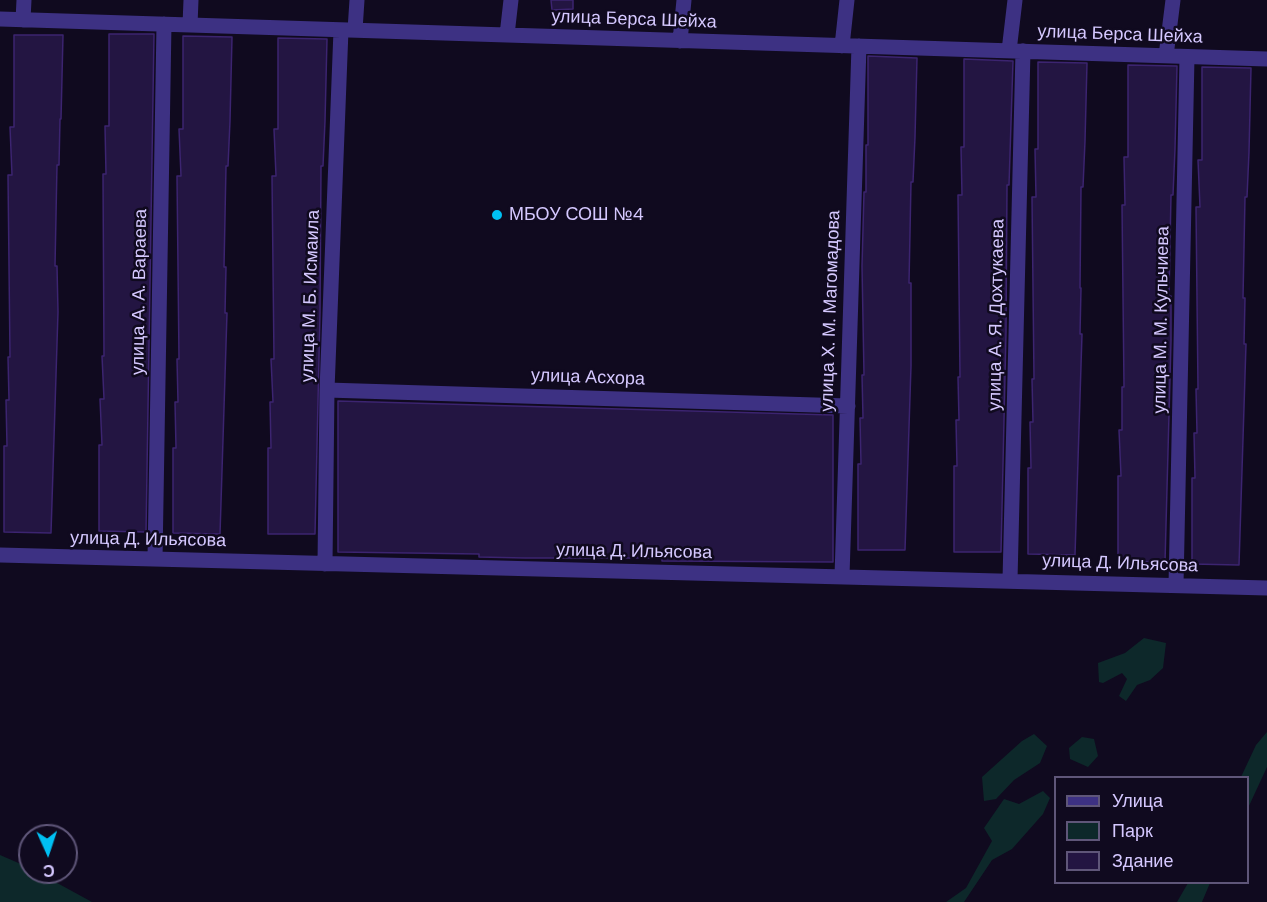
<!DOCTYPE html>
<meta charset="utf-8">
<style>
body{margin:0}
#map{position:relative;width:1267px;height:902px;overflow:hidden;background:#100a1f;font-family:"DM Sans",sans-serif}
canvas{display:block}
.legend{position:absolute;left:1054px;top:776px;width:195px;height:108px;box-sizing:border-box;background:#100a1f;border:2px solid #5f5679;margin:0;padding:8px 10px;list-style:none;font-size:18px;color:#d5c8ff}
.legend li{display:flex;align-items:center;gap:12px;height:30px}
.legend b{width:30px;border:2px solid #5f5679}
.north{position:absolute;left:18px;top:824px;width:60px;height:60px;box-sizing:border-box;background:#100a1f;border:2px solid #5f5679;border-radius:50%;rotate:177deg;font-size:16px;font-weight:700;line-height:24px;text-align:center;color:#d5c8ff}
.north::after{content:'';display:block;margin:auto;width:21px;height:27px;background:#00c0f3;clip-path:polygon(50% 0,100% 100%,50% 72%,0 100%)}
</style>
<div id="map">
<canvas width="1267" height="902"></canvas>
<ul class="legend">
<li><b style="height:8px;background:#3d3183"></b>Улица</li>
<li><b style="height:16px;background:#0d282a"></b>Парк</li>
<li><b style="height:16px;background:#231542"></b>Здание</li>
</ul>
<div class="north">С</div>
</div>
<script>
const ctx = document.querySelector('canvas').getContext('2d');
ctx.lineJoin = 'round';
function fill(path, color) { ctx.fillStyle = color; ctx.fill(path, 'evenodd'); }
const poly = rows => new Path2D(rows.map(r => 'M' + r).join(''));
function stroke(path, color, width, dash) { ctx.strokeStyle = color; ctx.lineWidth = width; ctx.lineCap = dash ? 'butt' : 'round'; ctx.setLineDash(dash || []); ctx.stroke(path); }
function label(font, color, halo, rows, align = 'center') {
  ctx.font = font + ' "DM Sans",sans-serif'; ctx.lineWidth = 5; ctx.setLineDash([]); ctx.textBaseline = 'middle'; ctx.strokeStyle = halo; ctx.fillStyle = color; for (const [text, x, y, turn = 0] of rows) {
    ctx.save(); ctx.translate(x, y); ctx.rotate((+turn || 0) * Math.PI / 180); ctx.textAlign = isNaN(turn) ? turn : align; if (halo) ctx.strokeText(text, 0, 0); ctx.fillText(text, 0, 0); ctx.restore();
  }
}
fill(poly([
 [1144,638,1166,643,1163,668,1150,680,1137,685,1126,701,1119,696,1127,679,1122,673,1103,683,1099,682,1098,663,1125,653],
 [1267,732,1267,767,1248,808,1248,778,1241,777,1256,745],
 [1034,734,1047,746,1040,763,1014,780,996,799,984,801,982,777,1022,741],
 [1082,737,1094,739,1098,756,1088,767,1070,759,1069,748],
 [1043,791,1050,798,1043,814,1012,849,992,860,964,902,946,902,966,888,992,841,984,828,1004,799,1019,804],
 [0,855,30,868,30,872,37,872,92,902,0,902],
 [1188,883,1210,883,1202,902,1177,902]
]), '#0d282a');
const building = poly([
 [551,0,573,0,573,9,552,10,551,0],
 [109,34,154,34,146,532,99,531,99,445,102,445,100,399,104,399,102,356,104,356,103,174,106,174,105,126,109,126,109,34],
 [14,35,63,35,61,119,60,119,59,165,57,165,55,266,57,266,58,312,51,533,4,532,4,446,7,446,6,400,9,400,8,357,10,357,8,175,12,175,10,127,14,127,14,35],
 [183,36,232,37,230,121,228,166,226,166,224,267,226,267,225,313,227,313,220,534,173,533,173,448,176,448,175,402,178,402,177,359,179,359,177,176,181,176,179,129,183,129,183,36],
 [278,38,327,39,325,121,323,166,321,166,320,313,315,534,268,534,268,448,271,448,270,402,273,402,271,359,274,359,272,176,276,176,274,129,278,129,278,38],
 [868,56,917,58,915,137,913,182,911,182,909,283,911,283,911,366,905,550,858,550,858,464,861,464,860,418,863,418,862,375,864,375,862,266,864,192,866,192,866,145,868,145,868,56],
 [964,59,1013,61,1009,185,1007,185,1006,332,1001,552,954,552,954,466,957,466,956,420,959,420,958,377,960,377,958,195,962,195,961,147,964,147,964,59],
 [1038,62,1087,63,1085,141,1083,187,1081,187,1080,288,1081,288,1080,334,1082,334,1075,555,1028,554,1028,468,1031,468,1030,422,1033,422,1032,379,1034,379,1032,197,1036,197,1035,149,1038,149,1038,62],
 [1128,65,1177,66,1175,149,1173,195,1171,195,1169,296,1171,296,1171,341,1165,562,1118,562,1118,476,1121,476,1119,430,1122,430,1122,387,1124,387,1122,205,1125,205,1124,157,1128,157,1128,65],
 [1202,67,1251,68,1249,152,1247,197,1245,197,1243,298,1245,298,1244,344,1246,344,1239,565,1192,564,1192,478,1195,478,1194,433,1197,433,1196,389,1198,389,1196,207,1200,207,1198,160,1202,160,1202,67],
 [338,401,833,415,833,562,662,561,662,558,525,558,479,557,479,554,338,552,338,401]
]);
fill(building, '#231542');
stroke(building, '#3c2470', 1.5);
stroke(poly([
 [0,19,1267,59],
 [23,20,24,0],
 [190,25,191,0],
 [355,30,357,0],
 [507,35,511,0],
 [680,41,684,0],
 [842,46,847,0],
 [1009,51,1015,0],
 [1166,56,1173,0],
 [327,390,848,406],
 [0,555,1267,588],
 [155,559,164,24],
 [325,564,327,390,341,30],
 [842,576,859,46],
 [1010,580,1023,51],
 [1176,585,1187,57]
]), '#3d3183', 15);
for (const [x, y, r, color] of [
 [497,215,6,"#00c0f3"]
]) { const dot = new Path2D(); dot.arc(x, y, r, 0, 2 * Math.PI); ctx.fillStyle = color; ctx.fill(dot); stroke(dot, '#100a1f', 2); }
label('18px', '#d5c8ff', '#100a1f', [
 ["улица Берса Шейха",634,20,2],
 ["улица Берса Шейха",1120,35,2],
 ["улица А. А. Вараева",140,292,-89],
 ["улица М. Б. Исмаила",311,296,-88],
 ["улица Х. М. Магомадова",831,311,-88],
 ["улица А. Я. Дохтукаева",997,315,-89],
 ["улица М. М. Кульчиева",1162,320,-89],
 ["улица Асхора",588,378,2],
 ["улица Д. Ильясова",148,540,1],
 ["улица Д. Ильясова",634,552,1],
 ["улица Д. Ильясова",1120,564,2]
]);
label('18px', '#d5c8ff', '#100a1f', [
 ["МБОУ СОШ №4",509,215]
], 'left');
</script>
